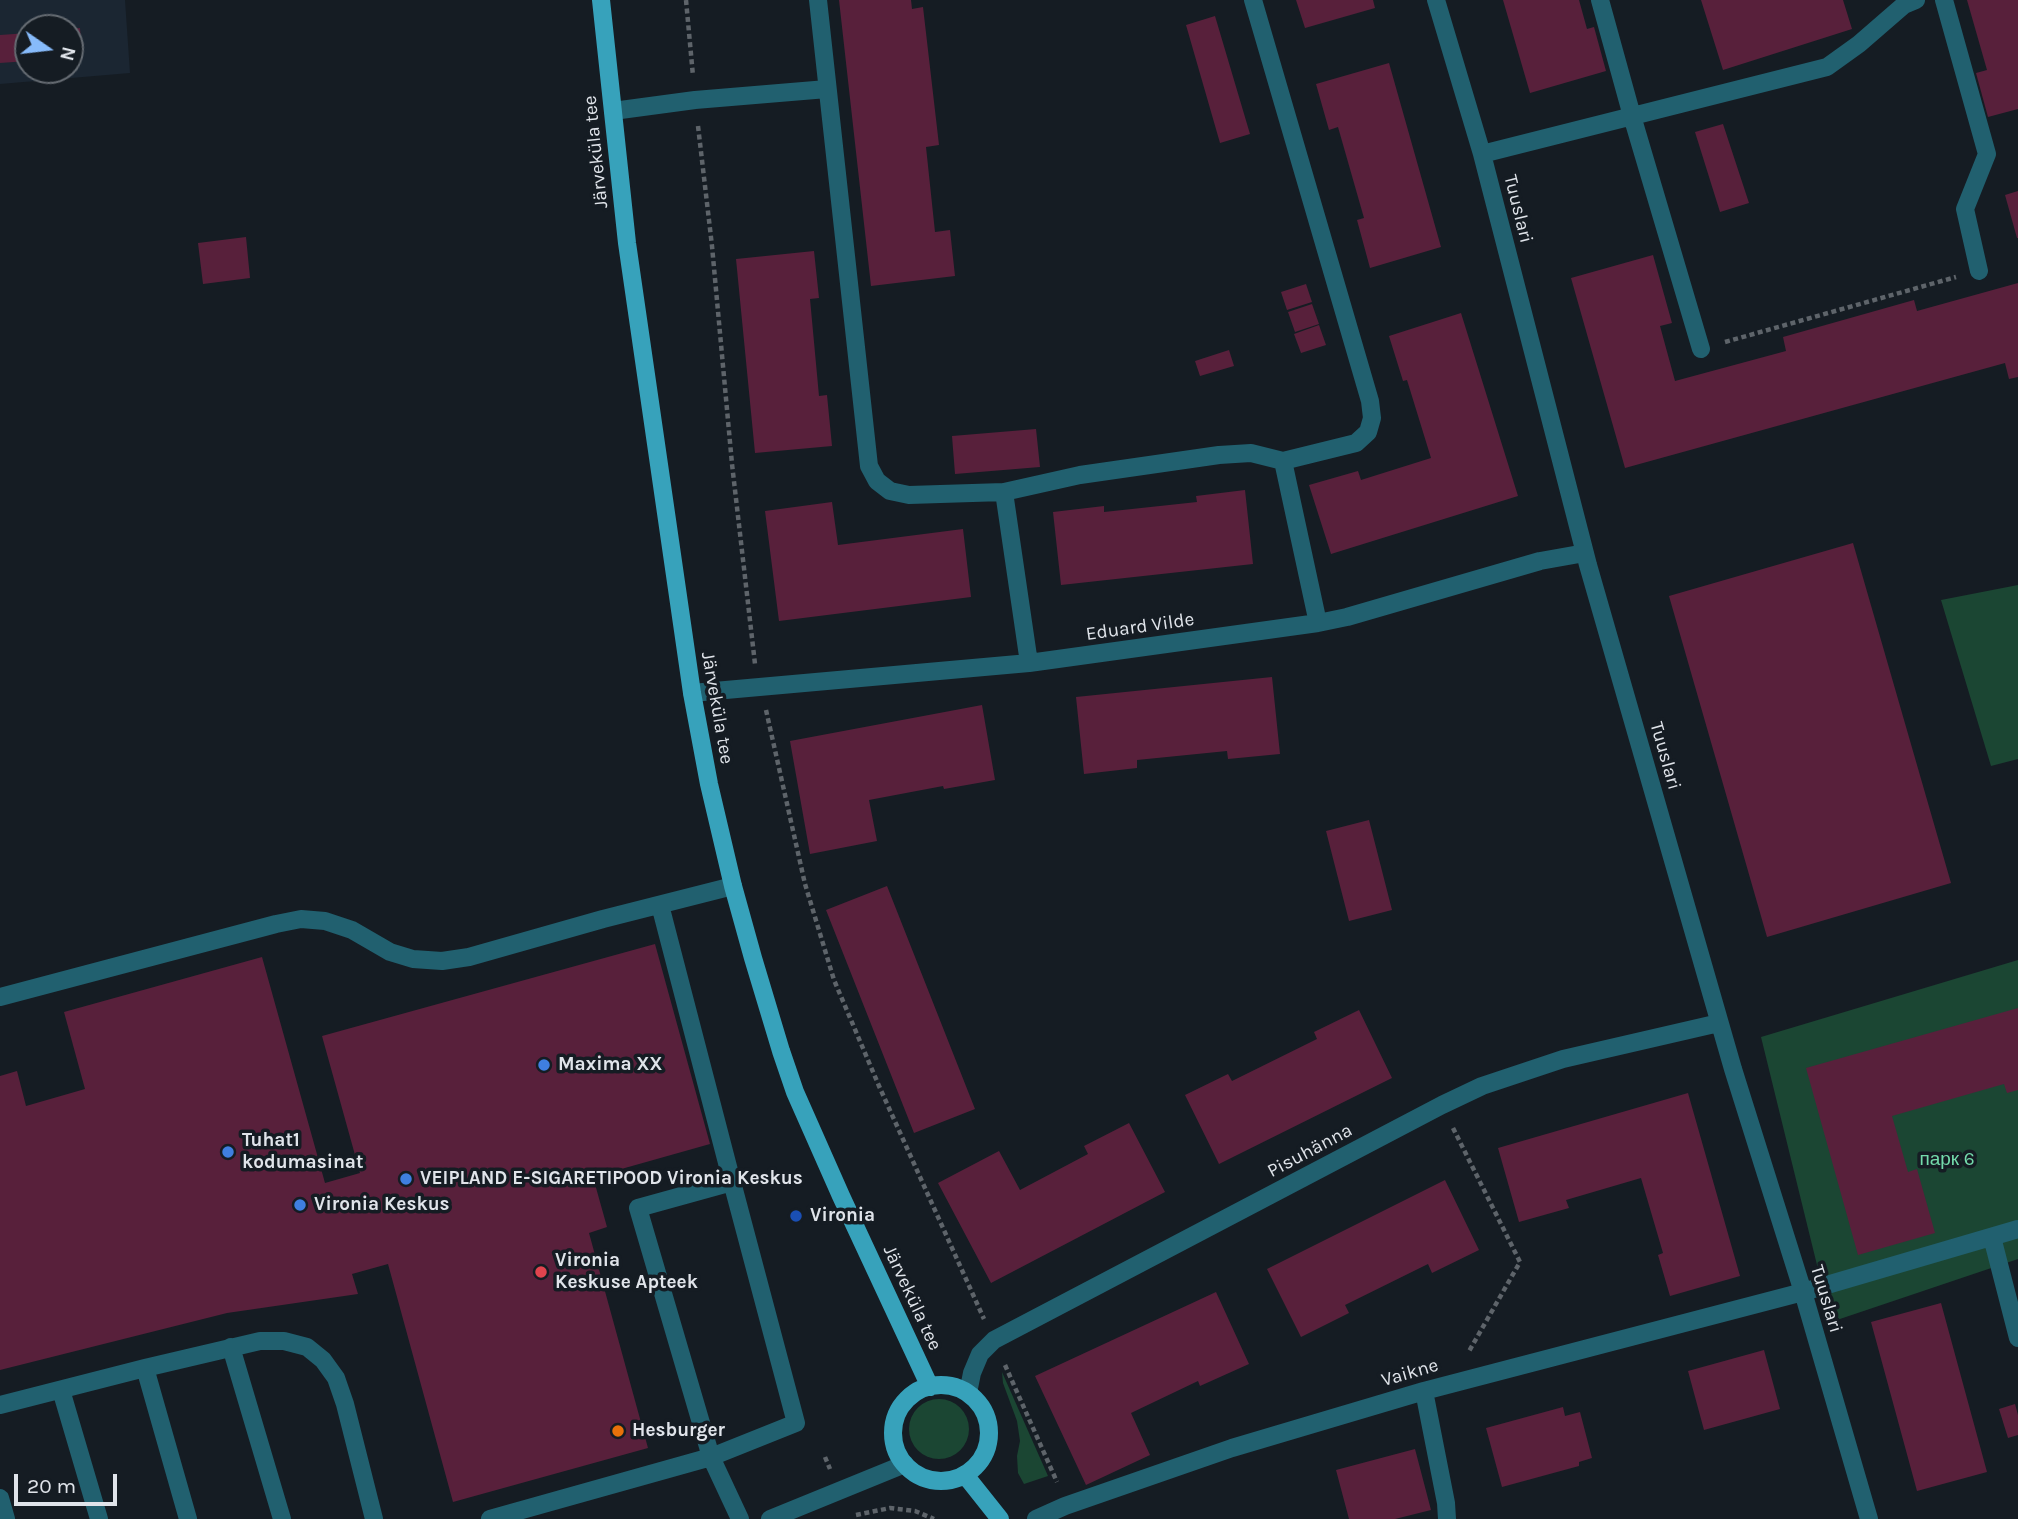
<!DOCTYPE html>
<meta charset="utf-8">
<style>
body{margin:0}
#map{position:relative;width:2018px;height:1519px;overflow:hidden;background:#151c23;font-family:Karla,sans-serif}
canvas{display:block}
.north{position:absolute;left:14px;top:14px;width:70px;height:70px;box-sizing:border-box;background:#151c23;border:2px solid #666c73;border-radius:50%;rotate:104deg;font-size:19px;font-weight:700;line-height:28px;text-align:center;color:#e0e4ea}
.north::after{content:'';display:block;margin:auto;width:24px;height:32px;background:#87bbfb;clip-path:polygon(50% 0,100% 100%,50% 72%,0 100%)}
.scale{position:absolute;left:14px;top:1474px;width:103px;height:32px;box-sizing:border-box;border:4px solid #e0e4ea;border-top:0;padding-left:9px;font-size:21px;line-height:24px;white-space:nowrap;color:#e0e4ea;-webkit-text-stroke:5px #151c23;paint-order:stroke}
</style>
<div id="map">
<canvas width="2018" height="1519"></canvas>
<div class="north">N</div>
<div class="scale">20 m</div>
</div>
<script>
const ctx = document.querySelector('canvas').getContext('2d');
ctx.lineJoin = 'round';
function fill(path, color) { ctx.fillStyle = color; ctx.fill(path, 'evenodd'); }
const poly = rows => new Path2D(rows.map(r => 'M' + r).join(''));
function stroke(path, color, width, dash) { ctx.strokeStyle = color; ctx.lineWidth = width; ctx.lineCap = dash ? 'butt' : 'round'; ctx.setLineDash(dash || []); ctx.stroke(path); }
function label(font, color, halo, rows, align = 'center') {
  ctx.font = font + ' Karla,sans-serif'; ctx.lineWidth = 7; ctx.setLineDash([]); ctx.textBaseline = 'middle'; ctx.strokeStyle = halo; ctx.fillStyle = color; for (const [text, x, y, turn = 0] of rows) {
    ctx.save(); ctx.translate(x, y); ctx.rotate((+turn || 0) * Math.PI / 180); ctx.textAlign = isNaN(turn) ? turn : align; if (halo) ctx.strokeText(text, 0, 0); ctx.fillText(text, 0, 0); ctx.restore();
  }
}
fill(poly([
 [0,0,125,0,130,73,0,84],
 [28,28,70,28,70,70,28,70]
]), '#1b2632');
fill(poly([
 [2018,585,2018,759,1991,766,1941,600],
 [2018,960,2018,1259,1831,1322,1761,1037],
 [1002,1372,1048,1476,1024,1484,1018,1473,1017,1456,1020,1441,1017,1421,1003,1383],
 '909 1429a30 30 0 1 1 60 0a30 30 0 1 1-60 0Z'
]), '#1b4633');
fill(poly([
 [839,0,911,0,912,9,923,7,939,145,926,147,935,232,950,230,955,276,871,286],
 [1296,0,1373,0,1375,8,1305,28],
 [1503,0,1579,0,1587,29,1594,27,1606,71,1530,93],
 [1701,0,1843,0,1852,29,1723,70],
 [1967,0,2018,0,2018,109,1988,117,1976,73,1987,70],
 [1215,16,1250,134,1220,143,1186,25],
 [80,28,82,56,70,57,70,29],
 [28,33,28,61,0,63,0,35],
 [1389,63,1441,247,1370,268,1357,220,1364,218,1338,127,1329,130,1316,84],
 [1723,124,1749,203,1720,212,1695,132],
 [2018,191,2018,238,2017,238,2005,195],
 [246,237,250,278,203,284,198,243],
 [814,251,819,298,810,299,819,396,827,395,832,446,755,453,736,259],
 [1653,255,1672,323,1660,326,1675,381,1786,351,1783,337,1914,300,1917,311,2018,283,2018,377,2009,379,2005,363,1625,468,1571,278],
 [1306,284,1312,302,1287,310,1281,292],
 [1312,304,1319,324,1295,332,1288,312],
 [1461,313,1518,496,1331,554,1309,485,1358,471,1361,480,1431,458,1407,380,1403,381,1389,336],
 [1319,325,1326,345,1301,353,1294,334],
 [1229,350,1234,366,1200,376,1195,361],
 [1036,429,1040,467,955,474,952,436],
 [1245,490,1253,564,1061,585,1053,512,1104,506,1104,512,1197,502,1196,496],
 [832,502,838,545,963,529,971,597,779,621,765,511],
 [1853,543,1951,883,1767,937,1669,596],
 [1272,677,1280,754,1228,759,1227,751,1137,760,1137,768,1084,774,1076,697],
 [982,705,995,780,944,789,943,786,869,800,877,841,810,854,790,741],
 [1369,820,1392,910,1349,921,1326,831],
 [887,886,975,1109,914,1133,826,910],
 [655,944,710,1144,593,1177,607,1227,589,1233,648,1448,453,1502,388,1264,352,1274,358,1294,227,1313,0,1370,0,1076,17,1071,26,1106,85,1089,64,1012,262,957,325,1183,360,1173,322,1036],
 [2018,1008,2018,1090,2007,1093,2004,1084,1892,1116,1908,1172,1917,1169,1935,1233,1858,1255,1806,1068],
 [1359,1010,1392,1078,1219,1164,1185,1095,1228,1074,1232,1081,1317,1039,1314,1032],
 [1688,1093,1740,1276,1670,1296,1658,1255,1663,1253,1641,1178,1566,1200,1569,1208,1519,1222,1498,1148],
 [1129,1123,1165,1192,991,1283,938,1183,999,1151,1020,1190,1088,1154,1084,1146],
 [1445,1180,1479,1250,1432,1273,1428,1264,1345,1305,1349,1313,1301,1337,1267,1269],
 [1216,1292,1249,1364,1200,1386,1198,1381,1131,1413,1150,1455,1086,1485,1035,1376],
 [1941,1303,1987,1472,1917,1491,1871,1322],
 [1764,1350,1780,1409,1704,1430,1688,1371],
 [2015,1404,2018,1415,2018,1435,2008,1438,1999,1409],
 [1563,1407,1565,1416,1580,1412,1592,1458,1579,1462,1579,1466,1502,1487,1486,1428],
 [1415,1449,1431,1510,1395,1519,1349,1519,1336,1470]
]), '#58203b');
stroke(poly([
 [686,0,693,76],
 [698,126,712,246,732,464,755,664],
 [1725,342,1956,277],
 [766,710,805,884,834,980,879,1086,984,1319],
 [1453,1128,1520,1262,1468,1353],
 [1005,1365,1057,1482],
 [825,1457,830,1469],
 [856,1515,890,1508,915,1511,934,1519]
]), '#5e646a', 4.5, [5, 3.5]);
stroke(poly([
 [818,0,869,466,877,481,890,491,909,495,1004,492,1080,475,1219,455,1251,453,1283,461,1356,443,1368,432,1372,418,1370,401,1253,0],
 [1436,0,1482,154,1588,565,1733,1069,1803,1292,1869,1519],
 [1600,0,1632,116,1701,349],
 [1944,0,1987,154,1965,209,1979,271],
 [613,111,695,100,827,89],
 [1482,154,1827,67,1859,44,1904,5,1916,0],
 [1283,461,1318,623],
 [1004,492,1029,663],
 [692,693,1029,663,1318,623,1347,617,1540,561,1585,553],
 [660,905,732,1182,796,1423,711,1457,740,1519],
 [0,997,276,924,301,919,325,921,352,930,390,952,413,959,442,961,469,957,603,919,733,886],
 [1992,1237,2018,1338],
 [231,1347,282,1519],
 [145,1368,188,1519],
 [61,1390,99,1519],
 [1424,1391,1446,1503,1447,1519],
 [968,1393,972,1373,980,1354,994,1340,1442,1105,1482,1086,1563,1059,1719,1023],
 [0,1405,145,1368,260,1341,284,1341,307,1347,323,1360,336,1378,345,1404,374,1519],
 [0,1498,6,1519],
 [490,1519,711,1457,638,1208,732,1182],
 [770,1519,905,1464],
 [1036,1519,1065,1506,1232,1448,1424,1391,1803,1292,2018,1229]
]), '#21606f', 18);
stroke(poly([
 [601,0,627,243,692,693,709,784,733,886,753,958,781,1051,795,1092,841,1196,930,1387],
 '893 1433a48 48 0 1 1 96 0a48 48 0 1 1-96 0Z',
 [965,1475,1000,1519]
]), '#37a2bb', 18);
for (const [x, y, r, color] of [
 [544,1065,7,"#3f7fe0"],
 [228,1152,7,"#3f7fe0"],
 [406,1179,7,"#3f7fe0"],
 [300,1205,7,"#3f7fe0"],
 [796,1216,7,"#1a4fb4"],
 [541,1272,7,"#e0444e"],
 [618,1431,7,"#e8710a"]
]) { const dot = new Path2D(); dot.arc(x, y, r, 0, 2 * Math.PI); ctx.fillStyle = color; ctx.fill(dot); stroke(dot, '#151c23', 2.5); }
label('19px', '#e0e4ea', '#151c23', [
 ["Järveküla tee",596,152,-96],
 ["Tuuslari",1518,209,76],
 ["Eduard Vilde",1140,627,-8],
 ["Järveküla tee",717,708,80],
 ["Tuuslari",1665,756,74],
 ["Pisuhänna",1310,1151,-28],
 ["Järveküla tee",912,1298,65],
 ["Tuuslari",1826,1299,73],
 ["Vaikne",1410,1373,-16]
]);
label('bold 19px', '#e0e4ea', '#151c23', [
 ["Maxima XX",558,1065],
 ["Tuhat1",242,1141],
 ["kodumasinat",242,1163],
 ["VEIPLAND E-SIGARETIPOOD Vironia Keskus",420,1179],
 ["Vironia Keskus",314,1205],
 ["Vironia",810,1216],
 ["Vironia",555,1261],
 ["Keskuse Apteek",555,1283],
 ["Hesburger",632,1431]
], 'left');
label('19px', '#73daab', '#151c23', [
 ["парк 6",1947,1160]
]);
</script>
